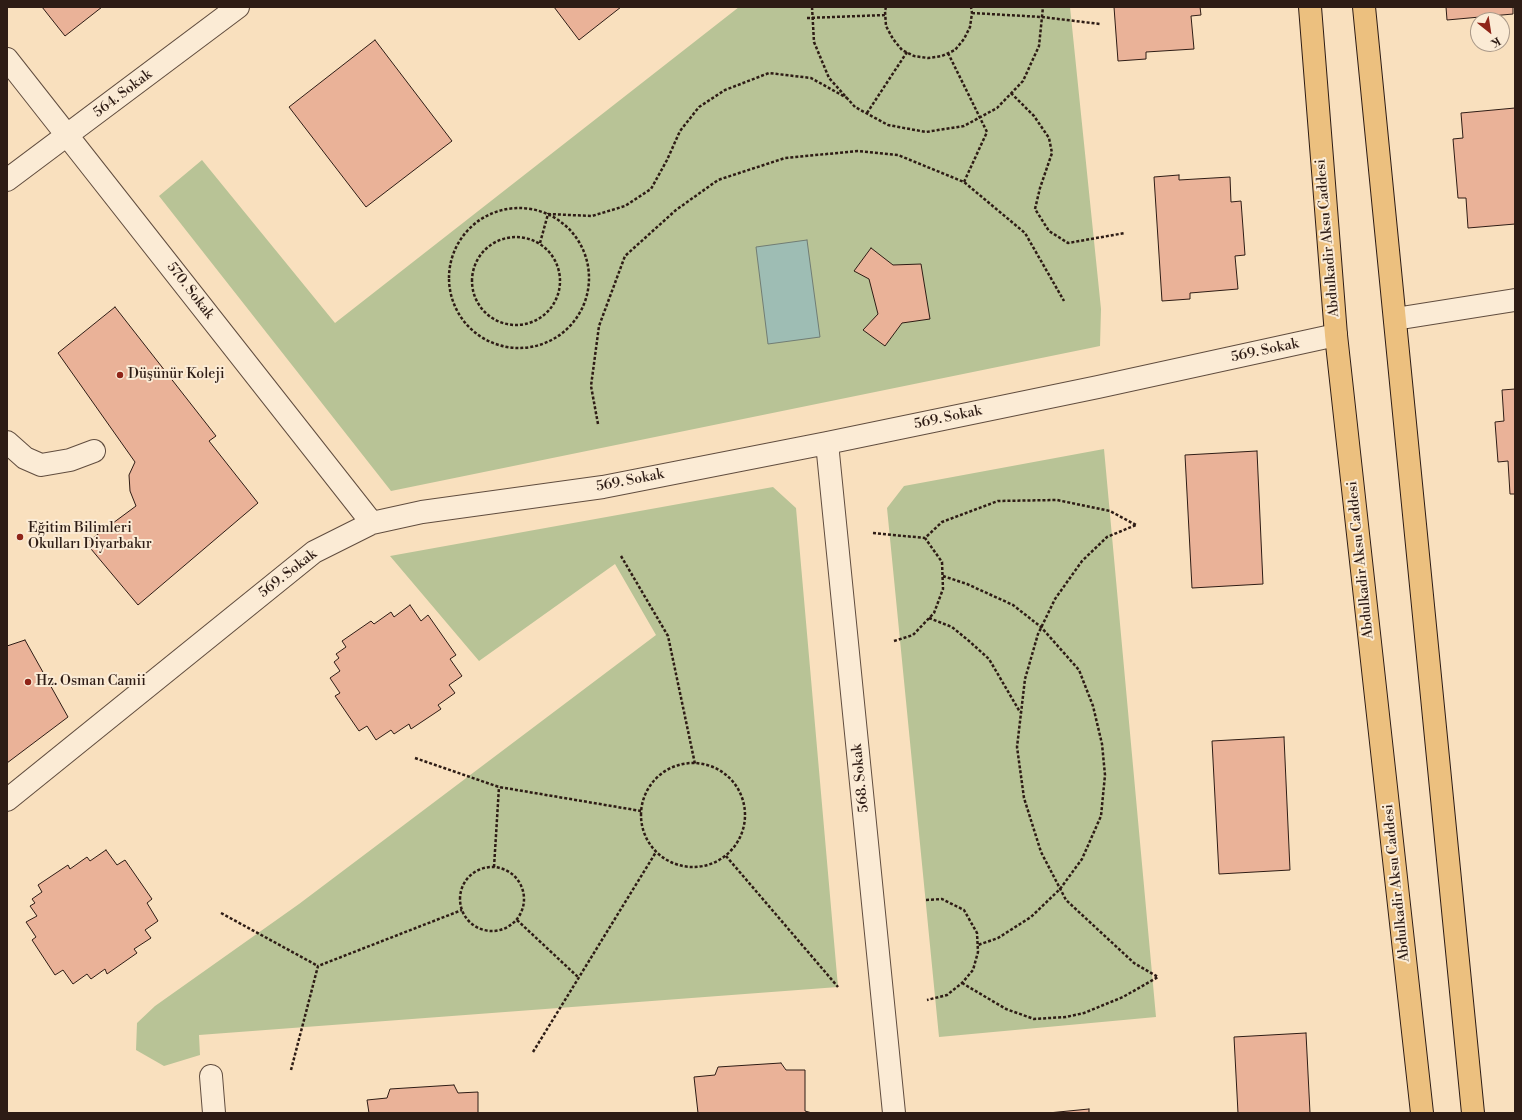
<!DOCTYPE html>
<meta charset="utf-8">
<style>
body{margin:0}
#map{position:relative;width:1522px;height:1120px;overflow:hidden;background:#f9e0be;font-family:"Libre Bodoni",serif}
canvas{display:block}
.frame{position:absolute;inset:0;border:8px solid #2e1c15;pointer-events:none}
.north{position:absolute;left:1470px;top:12px;width:40px;height:40px;box-sizing:border-box;background:#fbebd5;border:1px solid #a99888;border-radius:50%;rotate:150deg;font-size:11px;font-weight:700;line-height:16px;text-align:center;color:#2e1c15}
.north::after{content:'';display:block;margin:auto;width:14px;height:18px;background:#8f2418;clip-path:polygon(50% 0,100% 100%,50% 72%,0 100%)}
</style>
<div id="map">
<canvas width="1522" height="1120"></canvas>
<div class="frame"></div>
<div class="north">K</div>
</div>
<script>
const ctx = document.querySelector('canvas').getContext('2d');
ctx.lineJoin = 'round';
function fill(path, color) { ctx.fillStyle = color; ctx.fill(path, 'evenodd'); }
const poly = rows => new Path2D(rows.map(r => 'M' + r).join(''));
function stroke(path, color, width, dash) { ctx.strokeStyle = color; ctx.lineWidth = width; ctx.lineCap = dash ? 'butt' : 'round'; ctx.setLineDash(dash || []); ctx.stroke(path); }
function label(font, color, halo, rows, align = 'center') {
  ctx.font = font + ' "Libre Bodoni",serif'; ctx.lineWidth = 4; ctx.setLineDash([]); ctx.textBaseline = 'middle'; ctx.strokeStyle = halo; ctx.fillStyle = color; for (const [text, x, y, turn = 0] of rows) {
    ctx.save(); ctx.translate(x, y); ctx.rotate((+turn || 0) * Math.PI / 180); ctx.textAlign = isNaN(turn) ? turn : align; if (halo) ctx.strokeText(text, 0, 0); ctx.fillText(text, 0, 0); ctx.restore();
  }
}
fill(poly([
 [739,7,1070,7,1101,309,1100,346,391,491,159,196,202,160,335,323],
 [1104,449,1156,1017,939,1037,887,508,904,486],
 [773,487,796,508,838,987,199,1035,200,1055,164,1066,136,1050,137,1023,155,1006,299,904,656,635,615,564,479,661,390,556]
]), '#b8c396');
const water = poly([
 [807,240,820,337,768,344,756,247,807,240]
]);
fill(water, '#9ebdb4');
stroke(water, '#717d74', 1);
const building = poly([
 [42,7,102,7,65,36,42,7],
 [554,7,621,7,579,40,554,7],
 [1114,7,1200,7,1201,15,1191,16,1194,49,1146,52,1146,59,1118,61,1114,7],
 [1446,7,1513,7,1513,14,1447,20,1446,7],
 [375,40,452,141,366,207,289,107,375,40],
 [1515,108,1515,224,1468,228,1466,198,1458,198,1453,139,1463,138,1461,113,1515,108],
 [1179,175,1179,180,1230,177,1231,202,1241,201,1245,255,1235,256,1238,289,1190,293,1190,299,1162,301,1154,177,1179,175],
 [871,248,893,265,921,264,930,319,902,323,885,346,863,330,878,314,869,279,854,271,871,248],
 [115,307,216,436,209,441,258,503,138,605,86,543,136,506,130,491,129,475,135,462,58,353,115,307],
 [1515,389,1515,494,1510,494,1508,461,1498,462,1495,422,1504,421,1502,390,1515,389],
 [1257,451,1263,584,1192,588,1185,455,1257,451],
 [410,605,421,621,428,615,456,655,450,659,462,676,449,685,455,693,438,705,441,709,411,729,409,724,394,734,391,730,376,740,367,726,359,731,335,696,340,693,330,678,340,671,334,662,339,658,336,654,346,647,342,641,371,621,374,624,391,612,394,617,410,605],
 [25,640,68,717,7,763,7,646,25,640],
 [1284,737,1290,870,1219,874,1212,741,1284,737],
 [106,850,117,865,125,860,152,899,147,903,158,921,145,930,151,938,134,949,137,953,107,974,105,969,91,979,87,974,73,984,63,970,55,975,32,940,36,937,26,922,37,916,30,906,35,903,32,899,42,892,38,885,68,865,70,869,87,857,90,861,106,850],
 [1306,1033,1310,1113,1238,1113,1234,1037,1306,1033],
 [781,1063,786,1070,805,1070,805,1111,812,1113,698,1113,694,1077,715,1075,718,1067,781,1063],
 [454,1085,458,1093,478,1092,478,1113,369,1113,367,1100,387,1098,390,1089,454,1085],
 [1089,1109,1089,1113,1048,1113,1089,1109]
]);
fill(building, '#eab298');
stroke(building, '#2e1c15', 1);
const minor = poly([
 [7,59,372,523],
 [7,180,238,7],
 [1395,319,1515,300],
 [7,442,25,458,41,465,70,460,94,451],
 [827,443,894,1113],
 [7,800,314,552,372,523,422,512,603,487,827,443,1098,387,1336,335],
 [211,1076,214,1113]
]);
const major = poly([
 [1310,7,1336,335,1422,1113],
 [1364,7,1473,1113]
]);
stroke(minor, '#614d3f', 24);
stroke(major, '#2e1c15', 24);
stroke(poly([
 [812,7,814,42,829,78,855,107,888,125,926,132,964,126,997,108,1023,81,1039,46,1043,7],
 [886,7,885,11,886,26,893,39,902,50,914,56,928,58,942,56,955,50,964,39,970,27,972,13,971,7],
 [972,13,1042,17,1100,24],
 [807,18,886,15],
 [948,53,987,132,964,182],
 [1011,93,1034,116,1049,138,1052,153,1040,188,1035,209,1049,231,1068,243,1125,233],
 [867,113,907,52],
 '449 278a70 70 0 1 1 140 0a70 70 0 1 1-140 0Z',
 '472 281a44 44 0 1 1 88 0a44 44 0 1 1-88 0Z',
 [540,243,548,214,592,216,625,206,651,189,667,160,680,131,699,107,725,90,769,73,811,78,847,98],
 [598,424,591,386,599,326,625,256,676,210,718,180,785,158,858,151,898,155,964,182,1025,233,1064,301],
 [873,533,925,538],
 [621,556,668,636,695,764],
 [943,576,967,584,1013,605,1041,627,1079,670,1093,706,1102,744,1105,775,1101,816,1082,859,1060,889,1031,917,998,938,978,945],
 [929,618,952,627,969,641,989,659,1020,712],
 [894,641,913,635,934,613,943,589,942,562,925,538,942,522,998,501,1057,500,1110,511,1136,525],
 [415,758,499,787,641,811],
 '641 815a52 52 0 1 1 104 0a52 52 0 1 1-104 0Z',
 [726,856,838,987],
 '460 899a32 32 0 1 1 64 0a32 32 0 1 1-64 0Z',
 [494,867,499,787],
 [926,900,942,899,964,910,977,933,978,952,973,970,962,983,947,995,927,1000],
 [221,913,318,966],
 [517,920,579,978],
 [962,983,1006,1009,1034,1019,1066,1017,1084,1013,1123,997,1158,977,1134,963,1066,900,1041,852,1024,798,1017,747,1025,679,1038,634,1055,599,1082,561,1107,537,1136,525],
 [533,1052,656,852],
 [291,1070,318,966,462,910]
]), '#2e1c15', 2.5, [3, 2]);
stroke(minor, '#fbebd5', 22);
stroke(major, '#ecc07f', 22);
for (const [x, y, r, color] of [
 [120,375,4,"#8f2418"],
 [20,537,4,"#8f2418"],
 [28,682,4,"#8f2418"]
]) { const dot = new Path2D(); dot.arc(x, y, r, 0, 2 * Math.PI); ctx.fillStyle = color; ctx.fill(dot); stroke(dot, '#fbebd5', 1.5); }
label('14px', '#2e1c15', '#fbebd5', [
 ["564. Sokak",123,94,-37],
 ["Abdulkadir Aksu Caddesi",1328,238,-95],
 ["570. Sokak",190,291,52],
 ["569. Sokak",1265,351,-12],
 ["569. Sokak",948,418,-12],
 ["569. Sokak",630,481,-11],
 ["Abdulkadir Aksu Caddesi",1361,560,-96],
 ["569. Sokak",288,574,-38],
 ["568. Sokak",861,778,-96],
 ["Abdulkadir Aksu Caddesi",1397,883,-96]
]);
label('14px', '#2e1c15', '#fbebd5', [
 ["Düşünür Koleji",128,375],
 ["Eğitim Bilimleri",28,529],
 ["Okulları Diyarbakır",28,545],
 ["Hz. Osman Camii",36,682]
], 'left');
</script>
